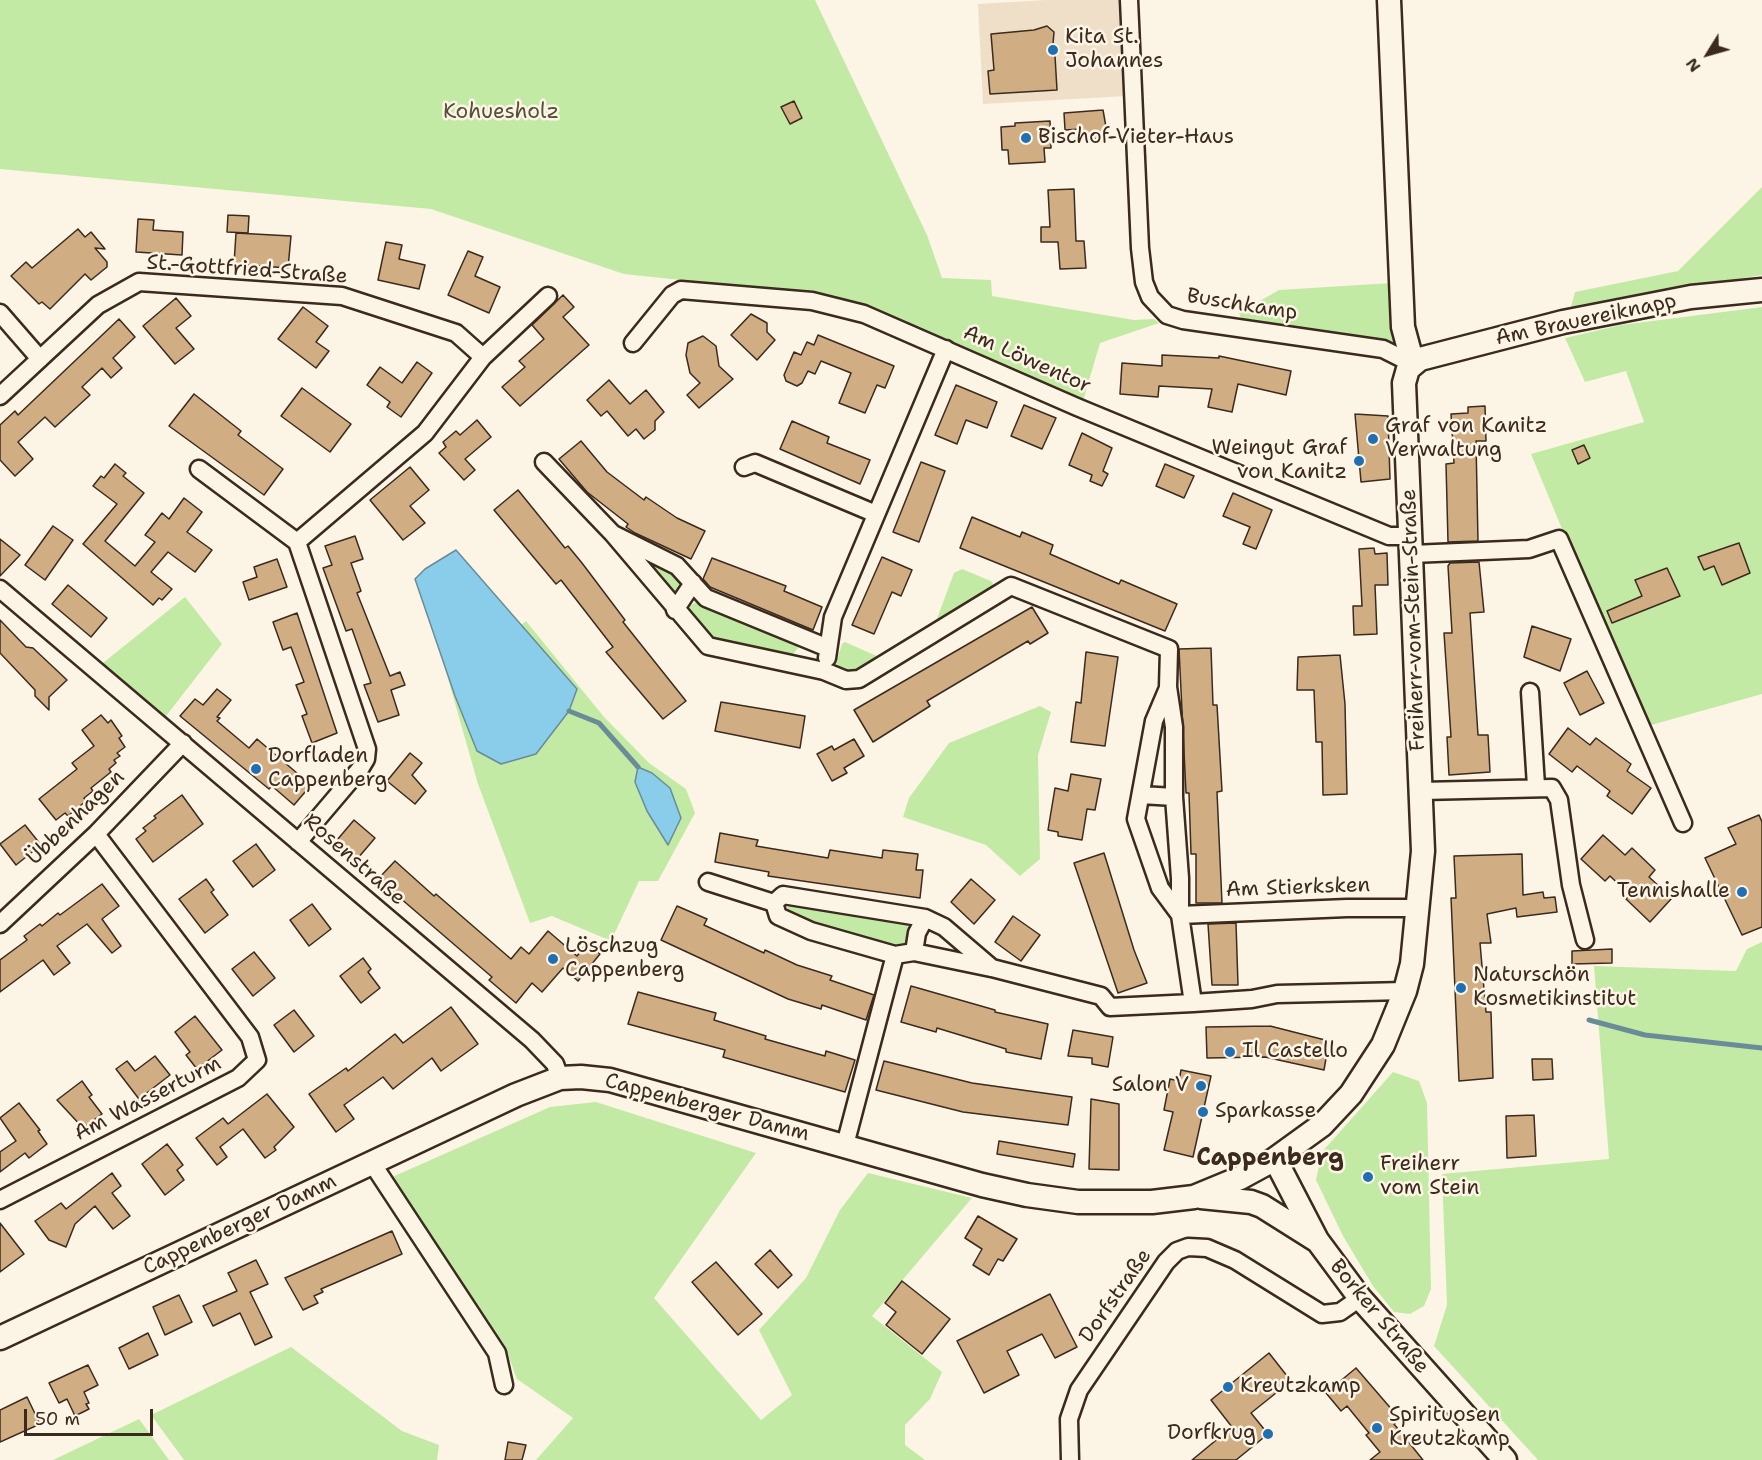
<!DOCTYPE html>
<meta charset="utf-8">
<style>
body{margin:0}
#map{position:relative;width:1762px;height:1460px;overflow:hidden;background:#fcf5e5;font-family:"Shantell Sans",sans-serif}
canvas{display:block}
.north{position:absolute;left:1678px;top:24px;width:60px;height:60px;-webkit-text-stroke:4px #fcf5e5;paint-order:stroke;rotate:233deg;font-size:16px;font-weight:700;line-height:24px;text-align:center;color:#3b2a1e}
.north::after{content:'';display:block;margin:auto;width:21px;height:27px;background:#3b2a1e;clip-path:polygon(50% 0,100% 100%,50% 72%,0 100%)}
.scale{position:absolute;left:24px;top:1409px;width:129px;height:27px;box-sizing:border-box;border:3px solid #3b2a1e;border-top:0;padding-left:8px;font-size:18px;line-height:21px;white-space:nowrap;color:#3b2a1e;-webkit-text-stroke:4px #fcf5e5;paint-order:stroke}
</style>
<div id="map">
<canvas width="1762" height="1460"></canvas>
<div class="north">N</div>
<div class="scale">50 m</div>
</div>
<script>
const ctx = document.querySelector('canvas').getContext('2d');
ctx.lineJoin = 'round';
function fill(path, color) { ctx.fillStyle = color; ctx.fill(path, 'evenodd'); }
const poly = rows => new Path2D(rows.map(r => 'M' + r).join(''));
function stroke(path, color, width, dash) { ctx.strokeStyle = color; ctx.lineWidth = width; ctx.lineCap = dash ? 'butt' : 'round'; ctx.setLineDash(dash || []); ctx.stroke(path); }
function label(font, color, halo, rows, align = 'center') {
  ctx.font = font + ' "Shantell Sans",sans-serif'; ctx.lineWidth = 5; ctx.setLineDash([]); ctx.textBaseline = 'middle'; ctx.strokeStyle = halo; ctx.fillStyle = color; for (const [text, x, y, turn = 0] of rows) {
    ctx.save(); ctx.translate(x, y); ctx.rotate((+turn || 0) * Math.PI / 180); ctx.textAlign = isNaN(turn) ? turn : align; if (halo) ctx.strokeText(text, 0, 0); ctx.fillText(text, 0, 0); ctx.restore();
  }
}
fill(poly([
 [1046,0,1122,0,1127,96,983,104,978,4]
]), '#efdfc8');
fill(poly([
 [0,0,815,0,927,235,942,278,991,280,992,296,1134,320,1154,319,1159,323,1100,343,1083,401,804,293,624,274,431,209,0,169],
 [1762,187,1762,275,1571,307,1575,292,1678,271],
 [1392,283,1397,345,1243,324,1239,313,1279,290],
 [1762,307,1762,694,1644,727,1531,454,1644,422,1626,371,1585,382,1565,338,1621,325],
 [651,561,679,573,683,585,679,591,672,594,646,563],
 [962,569,991,581,996,588,935,624,954,573],
 [185,597,222,644,166,716,103,663],
 [699,600,797,644,798,648,792,655,709,640,690,615,690,606],
 [526,621,604,717,649,763,686,789,695,813,658,881,639,881,611,941,552,916,530,923,478,784,445,668,455,696,577,689,521,625],
 [845,642,879,657,880,659,854,676,835,667,842,644],
 [1040,706,1051,712,1038,755,1040,859,1020,876,986,845,903,817,909,798,949,743],
 [792,903,905,923,909,928,909,940,900,947,892,948,811,924,788,913,787,908],
 [1762,942,1762,1460,1538,1460,1434,1346,1447,1305,1442,1174,1609,1159,1594,966,1736,971,1747,949],
 [1393,1072,1419,1081,1427,1103,1431,1289,1424,1306,1410,1314,1394,1312,1373,1286,1343,1236,1316,1180,1322,1152],
 [596,1102,756,1153,654,1298,761,1420,792,1395,759,1330,806,1278,840,1210,868,1173,972,1198,872,1316,942,1372,930,1399,905,1425,905,1445,925,1460,536,1460,573,1418,517,1379,505,1346,390,1178,550,1107],
 [291,1347,402,1431,439,1445,437,1460,184,1460,151,1415],
 [139,1419,169,1460,53,1460]
]), '#c3eaa4');
const water = poly([
 [456,550,577,689,569,711,536,754,501,764,477,751,455,696,415,579,425,569,456,550],
 [638,767,652,773,670,788,681,818,668,845,647,811,635,782,638,767]
]);
fill(water, '#89cdea');
stroke(water, '#6a8c98', 1.5);
stroke(poly([
 [569,711,599,723,638,767],
 [1589,1020,1645,1035,1762,1048]
]), '#6a8c98', 5);
const building = poly([
 [1047,26,1054,32,1052,56,1055,56,1057,90,990,94,988,71,994,70,991,34,1034,30,1047,26],
 [794,101,802,118,790,124,781,107,794,101],
 [1103,110,1108,138,1082,140,1081,129,1065,130,1064,113,1103,110],
 [1050,121,1051,148,1044,148,1045,162,1009,164,1008,150,1002,150,1001,127,1015,126,1015,123,1050,121],
 [1074,189,1076,241,1084,241,1086,268,1060,269,1058,242,1041,242,1041,227,1050,227,1048,190,1074,189],
 [228,215,249,216,248,233,227,232,228,215],
 [138,219,154,220,153,230,183,232,182,255,136,252,138,219],
 [78,229,85,237,91,232,105,249,95,248,107,262,107,267,91,280,85,274,50,309,42,302,39,304,11,276,26,262,32,268,78,229],
 [236,233,291,236,288,268,234,264,236,233],
 [386,242,402,245,399,259,425,265,419,289,378,280,386,242],
 [468,251,483,257,475,276,500,287,489,313,448,295,468,251],
 [563,295,574,307,563,317,589,345,520,406,502,387,525,367,519,361,544,339,532,325,563,295],
 [176,298,191,316,176,328,194,349,175,364,143,326,176,298],
 [303,307,328,326,316,342,329,351,316,368,278,339,303,307],
 [751,314,767,323,767,332,775,340,757,360,731,335,751,314],
 [119,319,135,337,113,358,122,368,111,378,102,368,82,387,90,395,55,427,45,417,18,442,33,459,15,476,0,460,0,425,15,411,18,415,119,319],
 [818,335,894,366,885,388,877,385,865,413,839,403,851,373,821,361,815,374,808,371,802,383,797,386,786,381,784,375,794,352,801,355,807,342,814,345,818,335],
 [703,336,716,346,719,366,733,379,699,408,687,395,700,383,690,373,686,355,688,343,703,336],
 [1162,355,1219,358,1219,356,1291,371,1286,395,1238,384,1232,412,1208,407,1212,389,1159,386,1158,397,1120,394,1122,363,1162,366,1162,355],
 [417,362,432,373,401,417,387,407,390,402,367,385,380,367,402,383,417,362],
 [609,380,630,404,646,390,664,412,655,421,655,430,644,439,636,429,628,436,607,411,601,416,587,400,609,380],
 [956,385,997,402,987,428,966,420,957,444,935,435,956,385],
 [302,388,351,424,330,452,281,416,302,388],
 [194,394,241,431,238,435,283,469,264,495,169,426,194,394],
 [1024,405,1056,418,1042,449,1011,436,1024,405],
 [1485,406,1486,441,1476,441,1478,541,1448,542,1446,464,1454,463,1451,414,1468,413,1468,407,1485,406],
 [1355,414,1388,416,1390,479,1361,482,1355,414],
 [477,420,491,437,465,459,475,470,464,480,439,453,446,447,443,442,456,431,460,435,477,420],
 [792,421,829,437,827,443,870,460,860,484,780,449,792,421],
 [1082,433,1112,448,1103,471,1108,474,1102,486,1090,481,1092,475,1069,465,1082,433],
 [581,441,607,472,644,500,646,497,677,518,705,531,691,559,635,533,626,527,628,524,587,492,559,459,581,441],
 [1584,445,1590,458,1578,464,1572,450,1584,445],
 [921,462,945,471,919,542,893,532,921,462],
 [115,464,126,473,123,476,144,493,105,541,135,566,155,542,145,535,162,513,169,519,184,498,202,512,187,532,212,550,195,572,168,552,151,572,172,589,162,600,159,598,153,605,83,544,117,504,93,486,101,476,104,478,115,464],
 [1165,464,1194,476,1184,498,1156,486,1165,464],
 [410,467,429,490,410,506,425,523,403,540,370,500,410,467],
 [518,490,565,548,568,546,582,563,625,620,623,622,686,701,663,719,606,652,613,647,561,580,556,584,494,510,518,490],
 [1233,493,1272,510,1256,549,1243,544,1250,527,1223,516,1233,493],
 [972,517,1020,537,1022,532,1053,545,1050,554,1119,584,1121,580,1177,604,1165,631,960,548,972,517],
 [53,526,73,540,45,580,25,565,53,526],
 [355,536,363,559,351,563,361,591,357,593,390,676,400,672,405,685,391,690,399,715,378,722,364,685,371,683,352,629,346,631,323,568,332,565,325,546,355,536],
 [0,539,20,555,0,576,0,539],
 [1739,543,1750,573,1722,585,1714,566,1704,570,1698,557,1739,543],
 [1374,548,1375,554,1387,553,1388,585,1375,585,1377,634,1354,635,1353,606,1362,606,1359,549,1374,548],
 [882,557,912,570,901,596,892,592,874,634,852,625,882,557],
 [712,558,786,586,784,591,822,607,813,630,710,587,703,579,712,558],
 [277,559,287,587,249,600,243,582,257,577,254,567,277,559],
 [1479,562,1484,612,1470,613,1478,735,1488,735,1490,772,1449,775,1447,737,1451,737,1444,633,1452,633,1448,566,1450,563,1479,562],
 [1667,568,1680,596,1612,623,1607,611,1642,596,1635,580,1667,568],
 [68,585,107,618,91,637,52,604,68,585],
 [1032,607,1048,633,1030,644,1028,641,927,701,930,706,873,742,854,710,1032,607],
 [297,613,337,733,312,743,302,716,307,714,296,685,304,682,291,647,283,650,273,622,297,613],
 [0,620,26,647,33,648,67,680,49,697,49,710,35,696,35,690,0,653,0,620],
 [1532,626,1571,639,1560,671,1524,657,1532,626],
 [1211,648,1213,705,1217,705,1222,791,1217,792,1222,903,1196,903,1196,854,1191,854,1189,793,1186,793,1179,649,1211,648],
 [1086,652,1118,657,1105,746,1071,742,1076,702,1081,703,1086,652],
 [1340,655,1345,704,1347,794,1323,795,1322,742,1316,742,1314,690,1297,690,1298,657,1340,655],
 [1587,671,1604,703,1580,715,1564,683,1587,671],
 [217,689,231,700,217,717,220,718,217,721,249,748,257,739,311,785,294,805,272,786,269,789,180,716,195,699,203,705,217,689],
 [721,702,805,716,800,748,715,731,721,702],
 [101,715,108,723,111,720,122,736,119,738,125,747,117,753,120,756,114,760,116,763,109,769,111,772,91,788,93,791,84,798,86,801,68,816,65,813,56,820,39,799,77,769,72,763,94,746,82,730,101,715],
 [1568,728,1590,745,1596,738,1631,764,1627,771,1651,788,1632,814,1607,796,1610,791,1577,766,1572,772,1549,754,1568,728],
 [854,739,864,756,844,768,847,773,832,781,817,754,832,746,834,750,854,739],
 [410,753,422,763,412,775,426,791,415,804,387,781,410,753],
 [1071,774,1101,779,1095,810,1087,809,1082,840,1058,836,1058,832,1048,830,1055,788,1068,791,1071,774],
 [182,795,203,824,153,862,136,839,146,831,143,828,156,818,154,816,182,795],
 [1759,815,1762,822,1762,927,1742,935,1705,858,1736,844,1728,828,1759,815],
 [354,820,375,838,358,858,337,840,354,820],
 [25,825,41,845,16,865,0,844,25,825],
 [720,833,758,840,756,846,828,858,830,850,882,858,883,850,918,854,916,870,923,870,920,898,768,876,769,872,715,862,720,833],
 [1603,835,1625,855,1632,848,1655,870,1649,877,1672,898,1650,922,1626,899,1630,895,1610,876,1605,881,1581,859,1603,835],
 [256,844,275,870,253,887,233,861,256,844],
 [1104,853,1134,950,1147,983,1118,993,1074,863,1104,853],
 [1522,854,1523,895,1543,892,1544,898,1555,897,1557,912,1517,917,1516,908,1487,914,1491,943,1480,943,1486,1012,1491,1012,1493,1078,1459,1081,1451,898,1456,898,1454,856,1522,854],
 [395,861,434,896,436,894,511,959,521,947,529,954,548,931,577,956,587,943,600,954,578,981,563,968,542,992,532,983,516,1003,489,980,492,977,378,879,395,861],
 [206,879,214,890,211,892,228,915,205,933,179,899,206,879],
 [971,879,995,900,974,924,951,902,971,879],
 [102,884,119,906,102,919,121,946,112,953,87,924,57,946,70,963,54,975,43,960,0,992,0,960,27,940,24,936,40,924,42,926,58,913,60,915,102,884],
 [312,904,331,929,309,946,290,920,312,904],
 [677,906,707,919,704,925,764,953,765,950,797,965,832,976,830,980,874,995,866,1020,822,1005,821,1009,788,999,661,940,677,906],
 [1013,916,1040,935,1021,961,995,942,1013,916],
 [1236,923,1238,985,1212,985,1208,924,1236,923],
 [1612,949,1612,963,1572,964,1572,951,1612,949],
 [254,952,275,978,253,996,232,969,254,952],
 [363,958,371,969,368,972,380,988,361,1003,340,976,363,958],
 [911,986,995,1010,995,1012,1048,1024,1041,1059,1006,1052,1006,1049,937,1028,936,1032,901,1022,911,986],
 [638,992,716,1013,714,1020,766,1036,765,1039,825,1056,826,1051,855,1060,845,1092,723,1057,725,1050,628,1024,638,992],
 [451,1007,478,1044,441,1071,432,1058,393,1089,383,1077,344,1105,354,1119,336,1132,309,1094,346,1068,348,1071,395,1034,403,1043,451,1007],
 [294,1010,314,1036,294,1052,274,1025,294,1010],
 [195,1016,222,1050,197,1069,186,1055,190,1052,175,1032,195,1016],
 [1270,1026,1329,1041,1324,1070,1265,1057,1207,1058,1206,1027,1270,1026],
 [1073,1030,1113,1037,1108,1067,1092,1064,1092,1058,1068,1056,1073,1030],
 [155,1056,170,1075,139,1099,116,1069,127,1061,135,1071,155,1056],
 [1532,1059,1552,1059,1553,1079,1533,1080,1532,1059],
 [884,1061,972,1083,1072,1097,1068,1125,963,1112,876,1090,884,1061],
 [1181,1070,1211,1076,1193,1157,1164,1150,1173,1112,1164,1110,1170,1079,1179,1081,1181,1070],
 [82,1081,92,1095,89,1097,102,1114,83,1128,57,1100,82,1081],
 [267,1094,294,1127,274,1147,276,1150,265,1158,243,1129,220,1147,227,1157,217,1165,196,1138,223,1118,228,1124,267,1094],
 [1091,1099,1119,1104,1119,1170,1089,1169,1091,1099],
 [19,1103,40,1130,38,1131,47,1144,29,1158,25,1153,0,1172,0,1152,16,1141,0,1118,19,1103],
 [1534,1115,1536,1156,1507,1158,1506,1116,1534,1115],
 [999,1141,1075,1154,1073,1167,997,1154,999,1141],
 [167,1144,183,1165,177,1170,184,1180,165,1195,142,1164,167,1144],
 [112,1173,121,1186,112,1193,130,1216,113,1229,95,1206,75,1224,66,1247,49,1240,35,1221,61,1203,66,1209,112,1173],
 [978,1216,1017,1239,1003,1261,998,1259,989,1275,973,1265,982,1249,965,1238,978,1216],
 [0,1223,24,1254,0,1272,0,1223],
 [392,1231,402,1254,321,1289,323,1292,314,1296,318,1303,303,1310,285,1278,392,1231],
 [770,1250,792,1275,778,1288,755,1264,770,1250],
 [256,1260,268,1284,250,1292,272,1337,255,1345,240,1313,213,1326,203,1306,237,1291,228,1273,256,1260],
 [716,1262,762,1314,738,1335,692,1282,716,1262],
 [902,1281,950,1319,922,1354,886,1325,896,1312,885,1303,902,1281],
 [1050,1294,1077,1347,1055,1358,1042,1334,1007,1351,1019,1375,984,1393,957,1341,1050,1294],
 [179,1295,192,1322,165,1335,153,1307,179,1295],
 [148,1333,158,1355,129,1369,119,1348,148,1333],
 [1269,1353,1291,1381,1251,1413,1268,1434,1236,1460,1192,1460,1232,1427,1211,1400,1269,1353],
 [88,1365,98,1385,84,1392,89,1403,86,1404,89,1409,75,1416,67,1399,59,1403,49,1383,88,1365],
 [1356,1368,1400,1419,1394,1424,1423,1460,1370,1460,1380,1452,1366,1435,1369,1433,1347,1406,1341,1411,1326,1393,1356,1368],
 [27,1397,40,1424,0,1442,0,1410,27,1397],
 [508,1442,526,1445,522,1460,505,1460,508,1442]
]);
fill(building, '#d0ad83');
stroke(building, '#3b2a1e', 1.5);
const street = poly([
 [1129,0,1140,248,1144,282,1150,297,1167,315,1183,320,1383,349,1413,364],
 [0,313,40,359],
 [633,343,672,295,681,290,812,301,864,314,1077,407,1389,536,1411,536],
 [0,396,98,305,139,282,342,296,456,333,483,357],
 [544,462,613,534,677,566,706,598,828,648],
 [744,467,755,463,876,514],
 [199,469,297,542,367,749,366,759,360,769,298,842],
 [613,534,708,646,824,671,846,680,859,679,1011,586,1169,649,1168,687,1174,727,1174,797,1180,878,1180,915,1193,1003,1110,1007,1101,996,992,968,944,927,925,918,783,895,774,903],
 [297,542,425,433,483,357,548,296],
 [1412,554,1529,549,1559,539,1683,823],
 [0,589,532,1040,555,1064,560,1078],
 [675,610,693,583],
 [827,658,833,617,946,349],
 [1168,688,1154,721,1136,819,1160,888,1180,915],
 [1530,692,1536,786],
 [1422,791,1552,788,1559,800,1571,885,1585,940],
 [1141,795,1174,797],
 [708,882,774,903,778,916,811,931,895,955,845,1145],
 [1180,915,1347,908,1418,908],
 [0,924,96,834,183,743],
 [914,952,917,933,925,918],
 [895,955,914,952,991,968],
 [1193,1003,1252,999,1277,994,1405,991],
 [372,1163,497,1353,504,1385],
 [0,1200,238,1078,257,1060,250,1037,96,834],
 [1070,1460,1069,1419,1079,1390,1166,1262,1177,1251,1188,1247,1207,1248,1235,1260,1322,1314,1340,1312,1360,1298]
]);
const secondary = poly([
 [1389,0,1403,327,1413,364],
 [1275,1159,1317,1240,1360,1298,1505,1460],
 [1201,1197,1251,1202,1262,1206,1316,1240],
 [0,1338,516,1095,560,1078,581,1077,610,1080,982,1185,1027,1195,1078,1202,1152,1202,1194,1197,1240,1178,1275,1159,1322,1125,1351,1094,1383,1045,1405,991,1412,964,1423,851,1404,383,1408,369,1420,359,1563,322,1691,297,1762,290]
]);
stroke(street, '#3b2a1e', 21);
stroke(secondary, '#3b2a1e', 27);
stroke(street, '#fcf5e5', 16);
stroke(secondary, '#fcf5e5', 22);
for (const [x, y, r, color] of [
 [1053,50,6,"#1f6fb2"],
 [1026,138,6,"#1f6fb2"],
 [1373,439,6,"#1f6fb2"],
 [1359,461,6,"#1f6fb2"],
 [256,769,6,"#1f6fb2"],
 [1742,892,6,"#1f6fb2"],
 [553,959,6,"#1f6fb2"],
 [1461,988,6,"#1f6fb2"],
 [1230,1052,6,"#1f6fb2"],
 [1201,1086,6,"#1f6fb2"],
 [1203,1112,6,"#1f6fb2"],
 [1368,1177,6,"#1f6fb2"],
 [1228,1387,6,"#1f6fb2"],
 [1377,1428,6,"#1f6fb2"],
 [1268,1434,6,"#1f6fb2"]
]) { const dot = new Path2D(); dot.arc(x, y, r, 0, 2 * Math.PI); ctx.fillStyle = color; ctx.fill(dot); stroke(dot, '#fcf5e5', 2); }
label('21px', '#3b2a1e', '#fcf5e5', [
 ["Kita St.",1065,38],
 ["Johannes",1065,62],
 ["Bischof-Vieter-Haus",1038,138],
 ["Graf von Kanitz",1385,427],
 ["Verwaltung",1385,451],
 ["Weingut Graf",1347,449,"right"],
 ["von Kanitz",1347,473,"right"],
 ["Dorfladen",268,757],
 ["Cappenberg",268,781],
 ["Tennishalle",1730,892,"right"],
 ["Löschzug",565,947],
 ["Cappenberg",565,971],
 ["Naturschön",1473,976],
 ["Kosmetikinstitut",1473,1000],
 ["Il Castello",1242,1052],
 ["Salon V",1189,1086,"right"],
 ["Sparkasse",1215,1112],
 ["Freiherr",1380,1165],
 ["vom Stein",1380,1189],
 ["Kreutzkamp",1240,1387],
 ["Spirituosen",1389,1416],
 ["Kreutzkamp",1389,1440],
 ["Dorfkrug",1256,1434,"right"]
], 'left');
label('21px', '#565039', '#fcf5e5', [
 ["Kohuesholz",501,113]
]);
label('21px', '#3b2a1e', '#fcf5e5', [
 ["St.-Gottfried-Straße",247,270,4],
 ["Buschkamp",1242,305,9],
 ["Am Brauereiknapp",1586,320,-12],
 ["Am Löwentor",1027,360,24],
 ["Freiherr-vom-Stein-Straße",1414,620,-92],
 ["Übbenhagen",76,818,-44],
 ["Rosenstraße",354,860,41],
 ["Am Stierksken",1298,888,-2],
 ["Am Wasserturm",148,1099,-27],
 ["Cappenberger Damm",707,1108,15],
 ["Cappenberger Damm",240,1225,-25],
 ["Dorfstraße",1116,1296,-55],
 ["Borker Straße",1379,1317,50]
]);
label('bold 24px', '#3b2a1e', '#fcf5e5', [
 ["Cappenberg",1270,1159]
]);
</script>
